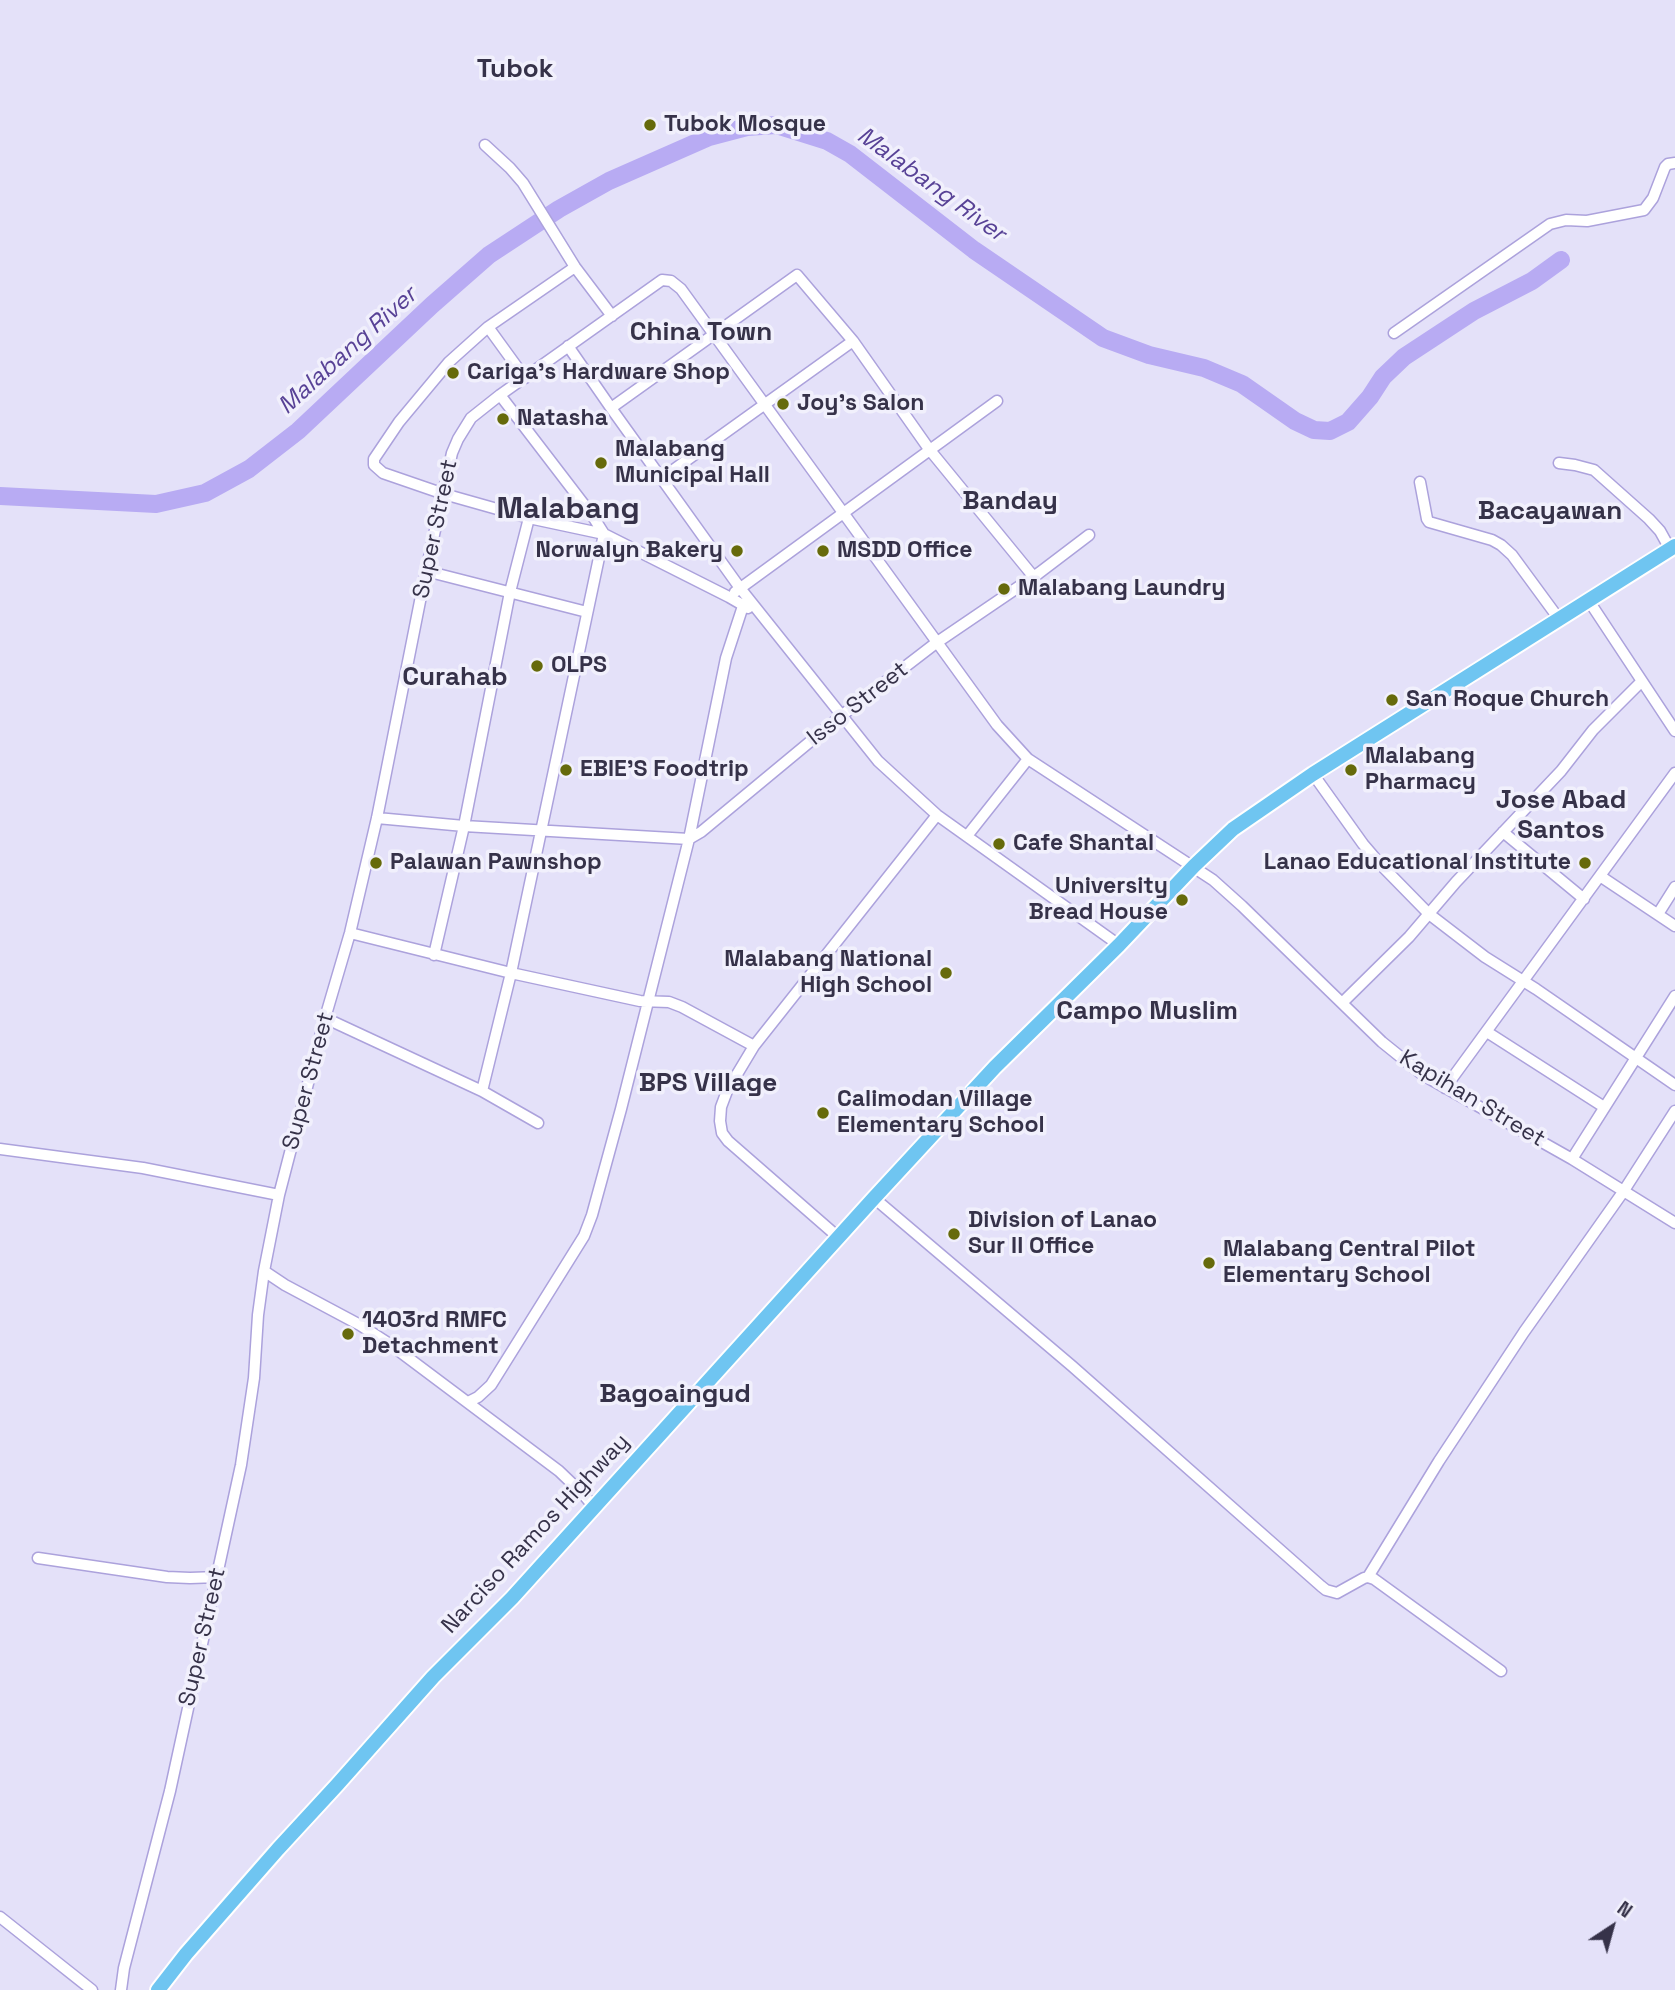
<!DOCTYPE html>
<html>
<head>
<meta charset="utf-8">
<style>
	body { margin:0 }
	#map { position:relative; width:1675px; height:1990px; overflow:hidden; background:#e4e1f9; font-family:"Space Grotesk",sans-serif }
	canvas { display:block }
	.north { position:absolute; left:1577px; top:1892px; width:70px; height:70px; -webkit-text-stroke:5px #f1f0fc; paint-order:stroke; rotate:36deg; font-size:19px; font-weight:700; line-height:28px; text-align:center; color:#363249 }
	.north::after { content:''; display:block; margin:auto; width:24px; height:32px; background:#363249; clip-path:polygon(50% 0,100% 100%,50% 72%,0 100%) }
</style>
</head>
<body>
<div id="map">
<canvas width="1675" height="1990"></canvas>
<div class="north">N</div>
</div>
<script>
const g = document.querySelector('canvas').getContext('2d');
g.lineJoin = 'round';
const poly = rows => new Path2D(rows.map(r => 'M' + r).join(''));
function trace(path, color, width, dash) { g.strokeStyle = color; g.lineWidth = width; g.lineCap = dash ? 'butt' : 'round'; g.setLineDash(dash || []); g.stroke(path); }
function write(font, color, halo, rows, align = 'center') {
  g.font = font + ' "Space Grotesk",sans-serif'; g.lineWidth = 7; g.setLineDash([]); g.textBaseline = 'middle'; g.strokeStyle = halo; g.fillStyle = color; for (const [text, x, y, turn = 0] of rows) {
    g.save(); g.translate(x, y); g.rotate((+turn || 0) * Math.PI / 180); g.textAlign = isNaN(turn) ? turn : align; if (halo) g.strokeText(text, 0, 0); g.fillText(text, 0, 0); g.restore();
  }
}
trace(poly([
	[0,496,156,504,205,493,249,469,298,431,432,305,489,255,559,209,609,181,709,137,747,127,776,125,827,141,850,154,974,250,1103,338,1149,355,1204,368,1242,384,1295,421,1314,430,1330,431,1348,422,1370,397,1383,377,1404,357,1474,311,1532,281,1561,260]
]), '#b8abf3', 18);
const minor = poly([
	[485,145,510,168,523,183,575,267,612,316],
	[575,267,488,327,449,362,399,422,374,459,374,465,383,473,444,494,529,518,604,534,729,597,748,608],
	[488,327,525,378],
	[1394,333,1550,224,1566,220,1587,221,1644,210,1653,198,1665,167,1668,164,1675,163],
	[568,346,611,408,740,588,878,761,937,815,1119,945],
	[611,408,797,275,853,341,929,449,1033,576],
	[1559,463,1575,465,1594,470,1649,519,1660,531,1670,549],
	[662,478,853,341],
	[1420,482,1427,519,1429,522,1492,540,1501,545,1512,555,1559,619],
	[426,571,587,612],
	[735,592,997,401],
	[1589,601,1675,731],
	[1313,774,1363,844,1381,865,1429,914,1485,957,1536,989,1675,1085],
	[377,818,464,826,689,839,701,832,841,716,936,643,1039,573,1089,535],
	[1503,832,1584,899],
	[967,836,1028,759],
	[1600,876,1675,926],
	[1658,914,1675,887],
	[350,933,511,973,640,1001,669,1002,682,1007,754,1046],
	[434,955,464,826,510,592,529,518],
	[1342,1003,1409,937,1456,882,1561,771,1593,730,1641,682],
	[325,1018,482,1091,538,1123],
	[1487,1032,1604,1107],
	[1445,1088,1675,773],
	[482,1091,511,973,604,534,592,515,500,395],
	[0,1149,143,1168,279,1195],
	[1572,1159,1675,996],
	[874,1198,1072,1366,1321,1586,1326,1590,1337,1593,1364,1578,1368,1577,1374,1579,1501,1671],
	[838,1237,728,1141,722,1133,720,1121,721,1107,727,1091,754,1046,937,815],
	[264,1271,285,1285,360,1325,391,1345,559,1471,583,1494,594,1507],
	[468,1402,478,1397,491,1385,584,1236,592,1215,621,1109,689,839,726,658,743,606],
	[38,1558,167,1577,190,1578,218,1577],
	[1368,1577,1439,1461,1524,1332,1623,1192,1675,1111],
	[0,1917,92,1990],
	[121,1990,124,1968,170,1791,241,1465,254,1378,258,1315,264,1271,279,1195,325,1018,350,933,377,818,426,571,452,453,458,439,471,418,500,395,662,280,671,281,681,289,997,725,1028,759,1213,880,1242,906,1382,1042,1423,1075,1572,1159,1675,1223]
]);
const highway = poly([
	[158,1990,186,1954,278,1849,337,1785,433,1677,512,1598,874,1198,995,1067,1119,945,1194,866,1233,829,1313,774,1675,546]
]);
trace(minor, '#aca2dc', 13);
trace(highway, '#fff', 18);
trace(minor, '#fff', 10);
trace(highway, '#6fc5f1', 14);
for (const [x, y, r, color] of [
	[650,125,7,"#666a0b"],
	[453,373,7,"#666a0b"],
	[783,404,7,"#666a0b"],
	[503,419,7,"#666a0b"],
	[601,463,7,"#666a0b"],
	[737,551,7,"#666a0b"],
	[823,551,7,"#666a0b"],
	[1004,589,7,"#666a0b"],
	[537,666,7,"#666a0b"],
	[1392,700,7,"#666a0b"],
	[566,770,7,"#666a0b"],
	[1351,770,7,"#666a0b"],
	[999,844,7,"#666a0b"],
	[376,863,7,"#666a0b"],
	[1585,863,7,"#666a0b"],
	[1182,900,7,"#666a0b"],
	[946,973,7,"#666a0b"],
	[823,1113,7,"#666a0b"],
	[954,1234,7,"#666a0b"],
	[1209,1263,7,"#666a0b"],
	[348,1334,7,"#666a0b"]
]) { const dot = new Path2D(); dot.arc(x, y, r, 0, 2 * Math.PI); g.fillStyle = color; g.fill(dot); trace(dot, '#f1f0fc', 2.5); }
write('bold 23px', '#363249', '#f1f0fc', [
	["Tubok Mosque",664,125],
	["Cariga's Hardware Shop",467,373],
	["Joy's Salon",797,404],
	["Natasha",517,419],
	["Malabang",615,450],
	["Municipal Hall",615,476],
	["Norwalyn Bakery",723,551,"right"],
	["MSDD Office",837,551],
	["Malabang Laundry",1018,589],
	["OLPS",551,666],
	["San Roque Church",1406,700],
	["Malabang",1365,757],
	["Pharmacy",1365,783],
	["EBIE'S Foodtrip",580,770],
	["Cafe Shantal",1013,844],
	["Palawan Pawnshop",390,863],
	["Lanao Educational Institute",1571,863,"right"],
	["University",1168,887,"right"],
	["Bread House",1168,913,"right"],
	["Malabang National",932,960,"right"],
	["High School",932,986,"right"],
	["Calimodan Village",837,1100],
	["Elementary School",837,1126],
	["Division of Lanao",968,1221],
	["Sur II Office",968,1247],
	["Malabang Central Pilot",1223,1250],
	["Elementary School",1223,1276],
	["1403rd RMFC",362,1321],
	["Detachment",362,1347]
], 'left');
write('23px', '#363249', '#f1f0fc', [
	["Super Street",436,529,-78],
	["Isso Street",858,704,-38],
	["Super Street",309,1081,-75],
	["Kapihan Street",1472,1099,31],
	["Narciso Ramos Highway",536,1534,-47],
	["Super Street",203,1637,-77]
]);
write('italic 24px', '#584296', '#f1f0fc', [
	["Malabang River",931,185,36],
	["Malabang River",348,351,-42]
]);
write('bold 26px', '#363249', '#f1f0fc', [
	["Tubok",515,70],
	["China Town",701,333],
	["Banday",1010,502],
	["Bacayawan",1550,512],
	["Curahab",455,678],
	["Jose Abad",1561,801],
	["Santos",1561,831],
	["Campo Muslim",1147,1012],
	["BPS Village",708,1084],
	["Bagoaingud",675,1395]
]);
write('bold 30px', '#363249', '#f1f0fc', [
	["Malabang",568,510]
]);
</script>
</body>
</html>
